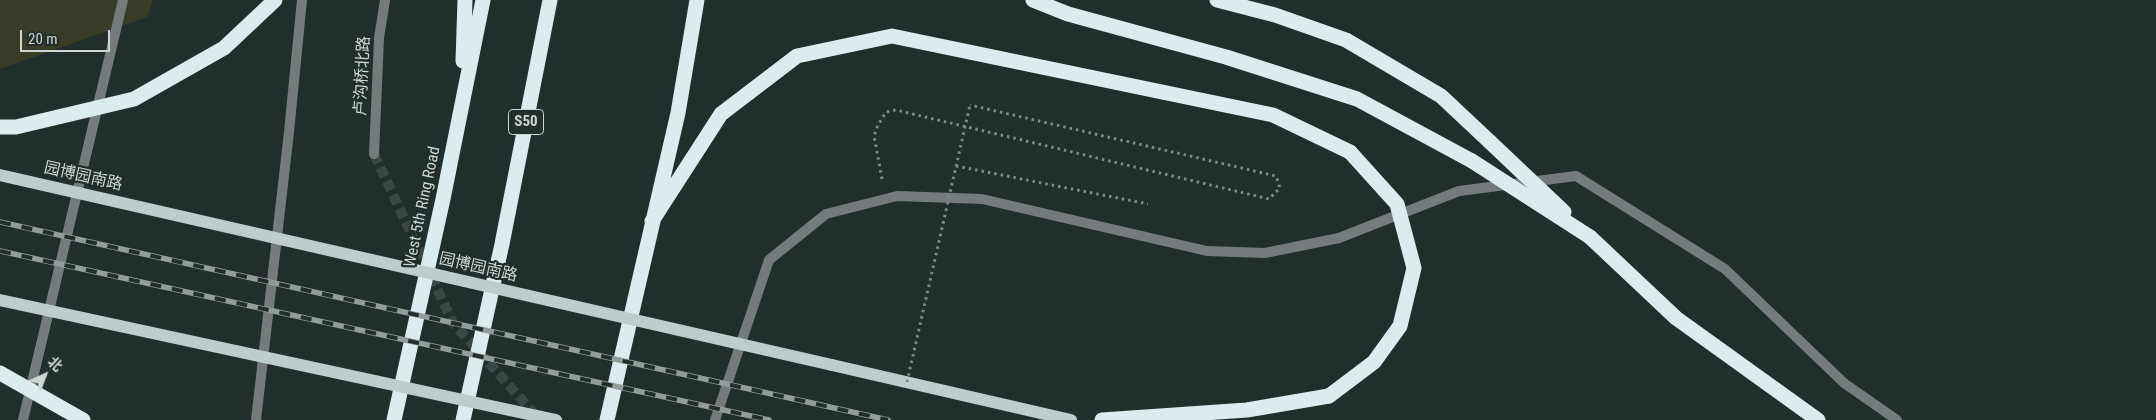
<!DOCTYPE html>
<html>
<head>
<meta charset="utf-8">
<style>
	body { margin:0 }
	#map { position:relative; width:2156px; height:420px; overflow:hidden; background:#222e2b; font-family:"Roboto Condensed","Noto Sans SC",sans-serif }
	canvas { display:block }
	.north { position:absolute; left:20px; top:350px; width:50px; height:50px; -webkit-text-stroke:4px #222e2b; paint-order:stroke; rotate:43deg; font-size:14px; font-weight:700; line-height:20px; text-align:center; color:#ced5d3 }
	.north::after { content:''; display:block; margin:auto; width:18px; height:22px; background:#ced5d3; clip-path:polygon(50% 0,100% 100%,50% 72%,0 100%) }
	.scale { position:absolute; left:20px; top:30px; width:90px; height:22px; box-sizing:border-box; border:2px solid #ced5d3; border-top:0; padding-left:6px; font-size:15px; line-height:18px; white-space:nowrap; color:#ced5d3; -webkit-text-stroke:4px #222e2b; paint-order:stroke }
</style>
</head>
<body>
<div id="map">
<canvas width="2156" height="420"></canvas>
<div class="north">北</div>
<div class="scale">20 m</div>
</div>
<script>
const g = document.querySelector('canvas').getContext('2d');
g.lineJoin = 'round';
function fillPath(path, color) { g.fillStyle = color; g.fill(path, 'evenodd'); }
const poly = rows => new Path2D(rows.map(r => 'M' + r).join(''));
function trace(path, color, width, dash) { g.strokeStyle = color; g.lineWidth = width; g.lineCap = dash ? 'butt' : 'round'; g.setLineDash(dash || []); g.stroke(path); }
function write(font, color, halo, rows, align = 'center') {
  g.font = font + ' "Roboto Condensed","Noto Sans SC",sans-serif'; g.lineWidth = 4.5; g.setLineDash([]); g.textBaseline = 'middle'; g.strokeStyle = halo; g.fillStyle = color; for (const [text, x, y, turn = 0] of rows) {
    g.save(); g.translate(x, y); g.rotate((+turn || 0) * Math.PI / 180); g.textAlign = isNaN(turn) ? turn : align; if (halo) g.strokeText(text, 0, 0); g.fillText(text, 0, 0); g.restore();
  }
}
fillPath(poly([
	[0,0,153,0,147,17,0,69]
]), '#383c27');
trace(poly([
	[374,154,453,323,538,418]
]), '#3c4744', 10, [10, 5]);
trace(poly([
	[956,166,1148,204],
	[882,179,874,136,878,125,886,112,896,110,1269,199,1280,188,1276,176,970,105]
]), '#7f8986', 3, [2.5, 4]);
trace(poly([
	[23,420,123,0]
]), '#757b7c', 10);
trace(poly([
	[374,154,379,38,385,0],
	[256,420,289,132,302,0],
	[715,420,769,260,826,214,897,196,982,199,1207,251,1265,253,1339,238,1459,191,1576,176,1725,269,1844,383,1897,420]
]), '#757b7c', 10);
trace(poly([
	[832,365,1071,420]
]), '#bfccce', 12);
trace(poly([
	[1033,0,1068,14,1226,57,1357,99,1472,161],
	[1217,0,1275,15,1346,40,1441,96,1490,142],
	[463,61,465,0],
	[652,221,721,114,797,56,892,36,1273,115,1350,152],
	[1590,237,1676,318,1818,420],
	[394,420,443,199,483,0],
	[463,420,502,244,550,0],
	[607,420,678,113,697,0],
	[1102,420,1247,410,1329,396]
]), '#dcecee', 15);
const rail = poly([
	[0,222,888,420],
	[0,251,769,420]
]);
trace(rail, '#939c99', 5.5);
trace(rail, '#222e2b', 4, [11]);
trace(poly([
	[907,382,970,105]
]), '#7f8986', 3, [2.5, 4]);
trace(poly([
	[0,175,832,365],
	[0,300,556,420]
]), '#bfccce', 12);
trace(poly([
	[0,127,16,127,134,99,224,48,275,0],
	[1490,142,1564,212],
	[1472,161,1590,237],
	[0,373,83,420],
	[1329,396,1374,362,1400,326,1414,268,1397,204,1350,152]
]), '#dcecee', 15);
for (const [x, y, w] of [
	[526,122,35]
]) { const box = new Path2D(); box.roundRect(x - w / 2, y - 12.5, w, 25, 4); g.fillStyle = '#222e2b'; g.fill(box); trace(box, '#ced5d3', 1); }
write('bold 15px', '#ced5d3', null, [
	["S50",526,122]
]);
write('16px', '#ced5d3', '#222e2b', [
	["卢沟桥北路",363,76,-87],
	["园博园南路",83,177,13],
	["West 5th Ring Road",423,207,-78],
	["园博园南路",478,268,13]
]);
</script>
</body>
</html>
